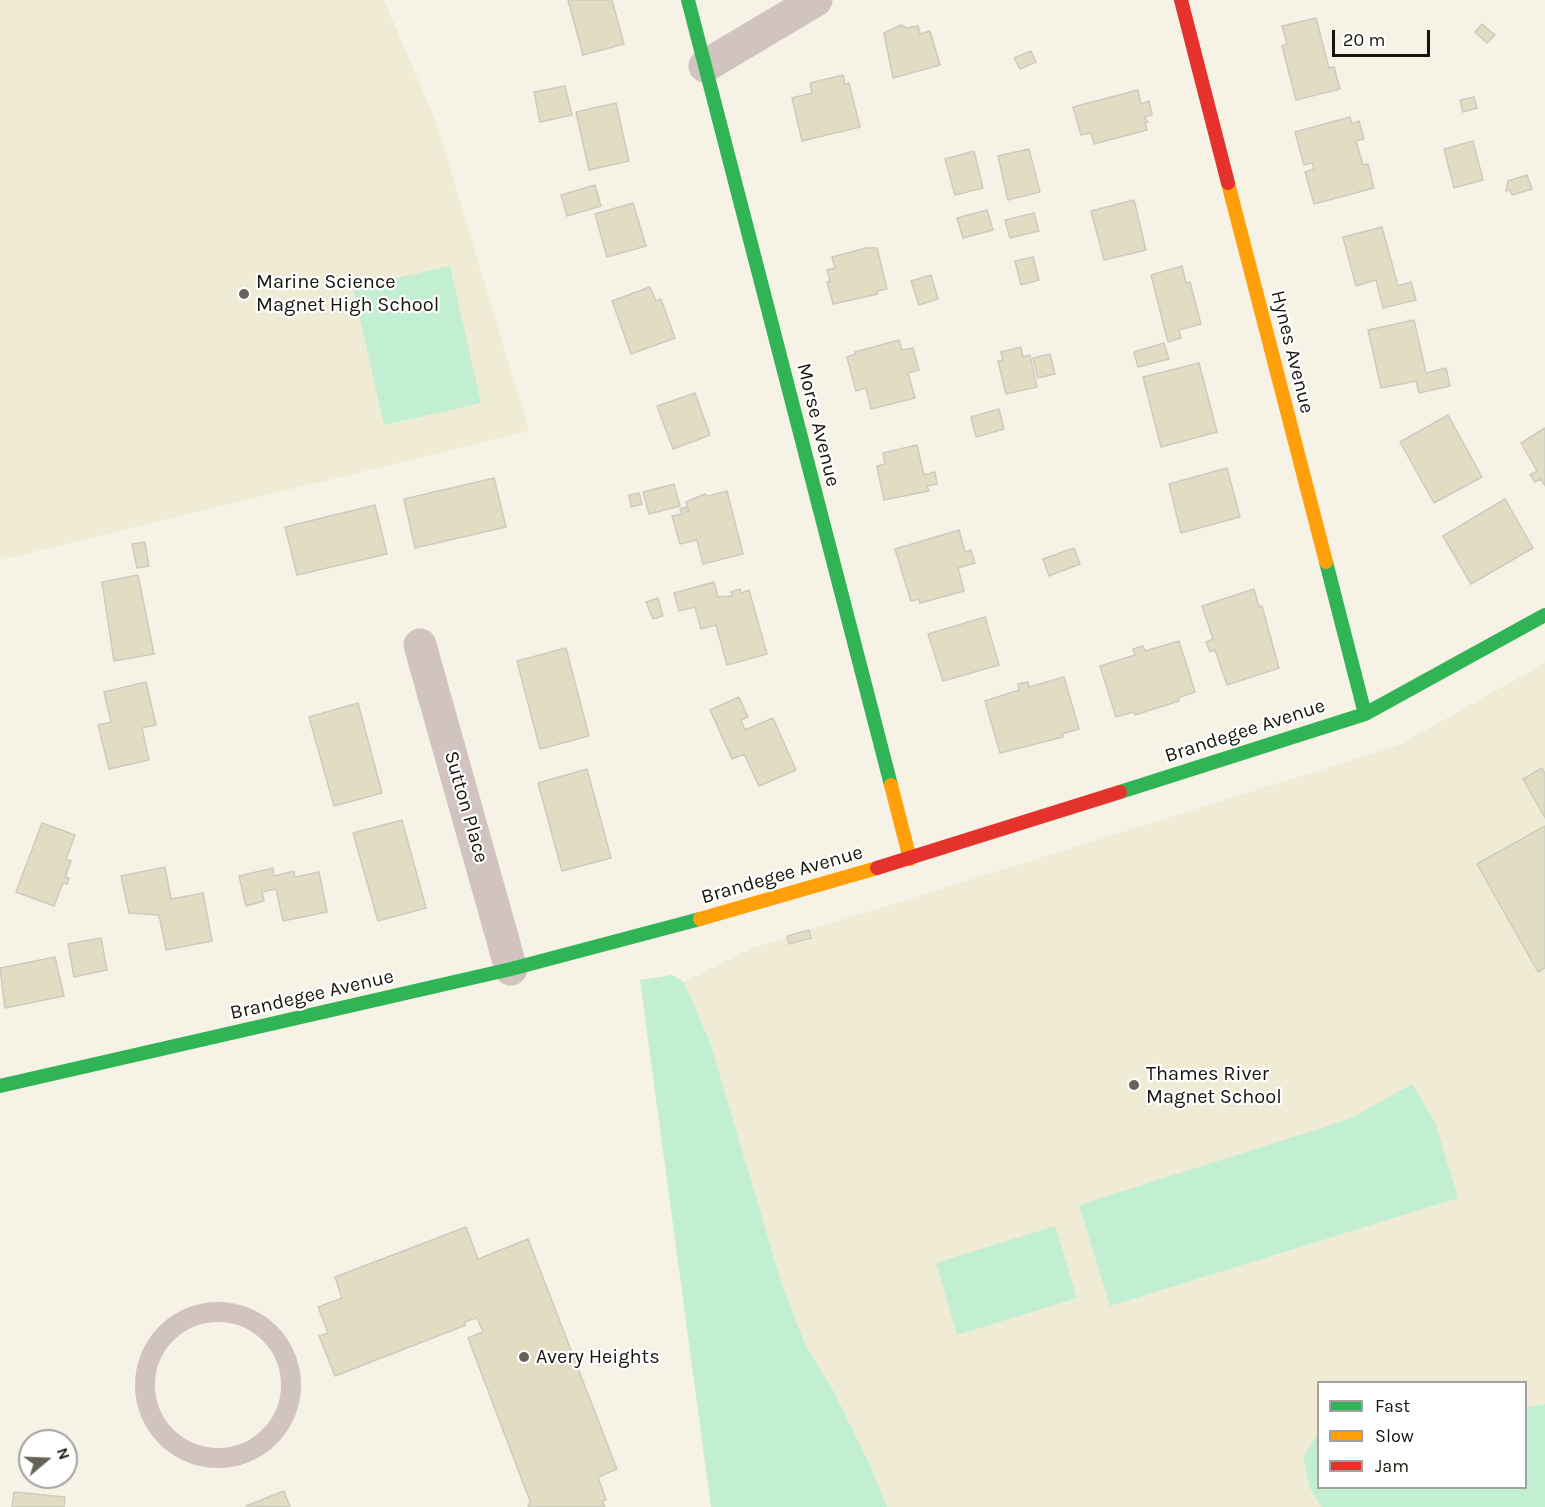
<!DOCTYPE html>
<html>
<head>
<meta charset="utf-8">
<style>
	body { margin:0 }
	#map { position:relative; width:1545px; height:1507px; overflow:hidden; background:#f6f3e6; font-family:Karla,sans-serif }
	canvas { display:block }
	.legend { position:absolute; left:1317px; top:1381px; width:210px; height:108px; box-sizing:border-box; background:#fff; border:2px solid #a2a19f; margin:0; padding:8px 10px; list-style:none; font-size:18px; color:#17150e }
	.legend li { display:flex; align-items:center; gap:12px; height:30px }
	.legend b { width:30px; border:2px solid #a2a19f }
	.north { position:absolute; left:18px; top:1429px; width:60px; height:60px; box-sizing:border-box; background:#fff; border:2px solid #a2a19f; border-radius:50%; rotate:71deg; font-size:16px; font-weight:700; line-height:24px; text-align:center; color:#17150e }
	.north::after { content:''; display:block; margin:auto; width:21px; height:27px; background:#65635a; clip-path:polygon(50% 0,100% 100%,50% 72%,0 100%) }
	.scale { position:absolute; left:1332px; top:30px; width:98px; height:27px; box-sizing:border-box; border:3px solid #17150e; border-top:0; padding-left:8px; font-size:18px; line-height:21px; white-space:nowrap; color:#17150e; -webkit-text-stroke:4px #fff; paint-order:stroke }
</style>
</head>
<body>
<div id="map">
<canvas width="1545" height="1507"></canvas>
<ul class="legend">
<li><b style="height:8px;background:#30b455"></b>Fast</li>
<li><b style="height:8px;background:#ff9f0a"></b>Slow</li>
<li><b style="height:8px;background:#e5322d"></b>Jam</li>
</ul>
<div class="north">N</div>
<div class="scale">20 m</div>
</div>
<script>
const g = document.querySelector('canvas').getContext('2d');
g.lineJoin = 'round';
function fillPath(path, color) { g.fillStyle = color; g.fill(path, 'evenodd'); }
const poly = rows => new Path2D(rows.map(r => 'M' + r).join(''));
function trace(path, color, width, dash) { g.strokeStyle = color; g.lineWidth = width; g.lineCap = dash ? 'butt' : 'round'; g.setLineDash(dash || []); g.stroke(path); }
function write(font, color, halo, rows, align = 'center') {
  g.font = font + ' Karla,sans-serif'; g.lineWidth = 4.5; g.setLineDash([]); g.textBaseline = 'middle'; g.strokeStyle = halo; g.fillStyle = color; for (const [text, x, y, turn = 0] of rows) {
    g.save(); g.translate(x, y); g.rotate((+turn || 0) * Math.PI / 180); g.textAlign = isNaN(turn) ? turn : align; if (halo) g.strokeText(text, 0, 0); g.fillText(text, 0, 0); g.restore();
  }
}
fillPath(poly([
	[0,0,384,0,434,117,447,158,529,431,0,560],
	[1545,663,1545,1404,1526,1407,1526,1382,1318,1382,1318,1434,1303,1457,1310,1488,1321,1507,887,1507,868,1461,833,1390,805,1344,783,1288,710,1042,684,982,752,948,1397,746]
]), '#f0ebd5');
fillPath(poly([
	[450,266,481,403,384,425,353,288],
	[672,975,684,982,710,1042,783,1288,805,1344,833,1390,868,1461,887,1507,711,1507,640,980],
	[1412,1084,1435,1122,1458,1198,1110,1306,1079,1205,1328,1126,1355,1116],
	[1055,1226,1077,1298,957,1335,936,1263],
	[1545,1404,1545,1507,1321,1507,1310,1488,1303,1457,1318,1434,1318,1488,1526,1488,1526,1407]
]), '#c2eed2');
const building = poly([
	[568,0,612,0,624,44,583,55,568,0],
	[1316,18,1329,68,1334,67,1340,89,1296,100,1282,46,1287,44,1282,26,1316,18],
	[1482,24,1495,35,1487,43,1475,32,1482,24],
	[901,25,907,28,918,26,920,34,930,31,940,65,893,78,884,33,901,25],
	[1031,51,1036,62,1020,69,1014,58,1031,51],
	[843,75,845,85,849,83,860,127,802,141,792,98,812,93,810,83,843,75],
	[565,86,572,115,540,122,534,92,565,86],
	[1138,90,1141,104,1149,101,1152,115,1144,117,1148,122,1145,123,1147,130,1094,144,1091,133,1081,135,1073,107,1138,90],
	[1474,97,1477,108,1463,112,1460,100,1474,97],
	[616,103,629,161,589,170,576,112,616,103],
	[1350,117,1352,124,1359,121,1364,139,1356,141,1363,165,1368,164,1374,188,1314,204,1305,172,1314,169,1312,163,1304,165,1295,132,1350,117],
	[1473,141,1483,180,1454,188,1444,149,1473,141],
	[1029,149,1040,192,1008,200,998,156,1029,149],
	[974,151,983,188,955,195,945,159,974,151],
	[1527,175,1532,189,1512,195,1510,190,1506,191,1508,181,1527,175],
	[595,185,601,206,567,216,561,195,595,185],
	[1134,200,1146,250,1104,260,1091,211,1134,200],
	[633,203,646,246,607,257,595,214,633,203],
	[987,210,993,230,963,238,957,218,987,210],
	[1034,213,1039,231,1010,238,1005,220,1034,213],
	[1382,227,1398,286,1411,282,1416,300,1383,308,1376,280,1356,286,1343,237,1382,227],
	[866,248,877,248,887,289,877,291,878,294,833,304,827,282,830,281,827,270,835,268,832,257,866,248],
	[1033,257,1039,280,1021,285,1015,261,1033,257],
	[1182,266,1186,283,1190,282,1201,324,1179,330,1181,338,1168,342,1151,275,1182,266],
	[931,275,938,299,919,305,911,281,931,275],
	[650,287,656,301,661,299,675,338,631,354,612,301,650,287],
	[1414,320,1426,373,1446,368,1450,386,1419,393,1416,381,1381,388,1368,330,1414,320],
	[899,340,902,350,913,348,919,370,908,373,915,398,871,409,866,388,856,391,847,357,856,354,855,352,899,340],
	[1164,343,1169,359,1138,367,1134,352,1164,343],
	[1021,347,1023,357,1030,355,1037,387,1006,394,998,361,1003,360,1001,352,1021,347],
	[1050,354,1055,374,1038,378,1033,358,1050,354],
	[1199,363,1217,432,1161,447,1143,377,1199,363],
	[695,393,710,435,673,449,657,406,695,393],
	[999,409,1004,429,976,437,971,417,999,409],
	[1448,415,1482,477,1434,503,1400,442,1448,415],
	[1545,428,1545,486,1541,479,1535,482,1530,475,1537,471,1521,443,1545,428],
	[917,445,924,475,935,472,937,484,927,486,929,491,884,500,877,466,885,464,883,453,917,445],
	[1227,468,1240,517,1181,533,1169,484,1227,468],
	[494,478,506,527,415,548,404,499,494,478],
	[674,484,680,506,649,514,643,492,674,484],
	[727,491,743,554,703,564,697,540,680,544,672,516,682,514,680,509,686,507,687,512,689,511,686,502,705,494,708,496,727,491],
	[639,493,642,504,631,507,629,495,639,493],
	[1505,499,1533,548,1471,584,1443,536,1505,499],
	[375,505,387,554,297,575,285,527,375,505],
	[959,530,965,552,971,550,975,563,958,568,964,591,920,603,919,599,911,601,895,549,959,530],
	[145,542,149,566,137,568,132,544,145,542],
	[1074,548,1080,564,1049,576,1043,559,1074,548],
	[138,575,154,654,114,661,102,582,138,575],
	[714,582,718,597,732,596,731,592,740,589,741,593,749,590,767,654,727,665,716,625,701,629,695,607,679,611,674,593,714,582],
	[1254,589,1259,607,1262,606,1279,668,1227,685,1215,650,1210,652,1206,642,1213,639,1202,606,1254,589],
	[658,598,663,616,653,619,646,602,658,598],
	[985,617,999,665,943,681,928,634,985,617],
	[1179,641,1195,692,1178,698,1179,701,1135,715,1134,712,1116,717,1100,666,1135,655,1133,649,1143,646,1145,651,1179,641],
	[566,648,589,736,540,749,517,661,566,648],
	[1064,677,1079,729,1062,734,1063,737,1000,753,985,701,1019,690,1018,684,1028,682,1029,687,1064,677],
	[146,682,156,725,142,728,149,760,109,769,98,725,111,722,104,692,146,682],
	[739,697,748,717,741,720,745,730,773,718,796,770,759,786,744,754,732,759,710,710,739,697],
	[358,703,382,793,334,806,309,717,358,703],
	[1542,768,1545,774,1545,818,1523,779,1542,768],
	[587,769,611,858,562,871,538,783,587,769],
	[402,820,426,908,378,921,353,833,402,820],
	[42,823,75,835,66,859,71,861,65,877,69,878,67,884,63,883,54,906,16,892,42,823],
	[1545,826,1545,968,1538,972,1477,864,1545,826],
	[165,867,171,899,203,893,212,941,166,950,159,915,129,913,121,876,165,867],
	[273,868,274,876,294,871,295,877,319,872,327,912,283,921,276,889,262,892,264,901,246,906,239,876,273,868],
	[809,930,811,938,789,944,787,936,809,930],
	[101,938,107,970,74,977,68,944,101,938],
	[55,957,64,996,5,1008,0,968,55,957],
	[466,1227,478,1259,528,1239,617,1469,598,1477,606,1500,602,1501,605,1507,528,1507,530,1501,468,1338,483,1332,477,1318,464,1322,466,1325,335,1376,319,1336,328,1333,318,1307,342,1298,335,1277,466,1227],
	[284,1491,290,1507,246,1506,284,1491],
	[14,1492,65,1497,64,1507,12,1507,14,1492]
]);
fillPath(building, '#e2dcc3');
trace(building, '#cdcbc1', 1.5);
trace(poly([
	'145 1385a73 73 0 1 1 146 0a73 73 0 1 1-146 0Z'
]), '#d1c3c0', 20);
trace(poly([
	[705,66,816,0],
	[420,645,511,969]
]), '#d1c3c0', 33);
trace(poly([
	[688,0,891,785],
	[1326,562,1365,714],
	[1120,792,1365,714,1545,615],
	[0,1086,511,969,700,919]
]), '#30b455', 14);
trace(poly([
	[1228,183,1326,562],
	[891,785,910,859],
	[700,919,877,868]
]), '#ff9f0a', 14);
trace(poly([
	[1181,0,1228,183],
	[877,868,1120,792]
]), '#e5322d', 14);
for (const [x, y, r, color] of [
	[244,294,6,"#65635a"],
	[1134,1085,6,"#65635a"],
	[524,1357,6,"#65635a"]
]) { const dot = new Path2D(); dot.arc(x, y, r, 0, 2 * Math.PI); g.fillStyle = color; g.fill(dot); trace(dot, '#fff', 2); }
write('20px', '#17150e', '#fff', [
	["Marine Science",256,282],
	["Magnet High School",256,305],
	["Thames River",1146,1074],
	["Magnet School",1146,1097],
	["Avery Heights",536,1357]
], 'left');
write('20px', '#17150e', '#fff', [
	["Hynes Avenue",1292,352,76],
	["Morse Avenue",818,425,76],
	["Brandegee Avenue",1245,731,-18],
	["Sutton Place",466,807,74],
	["Brandegee Avenue",782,875,-16],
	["Brandegee Avenue",312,995,-13]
]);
</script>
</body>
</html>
